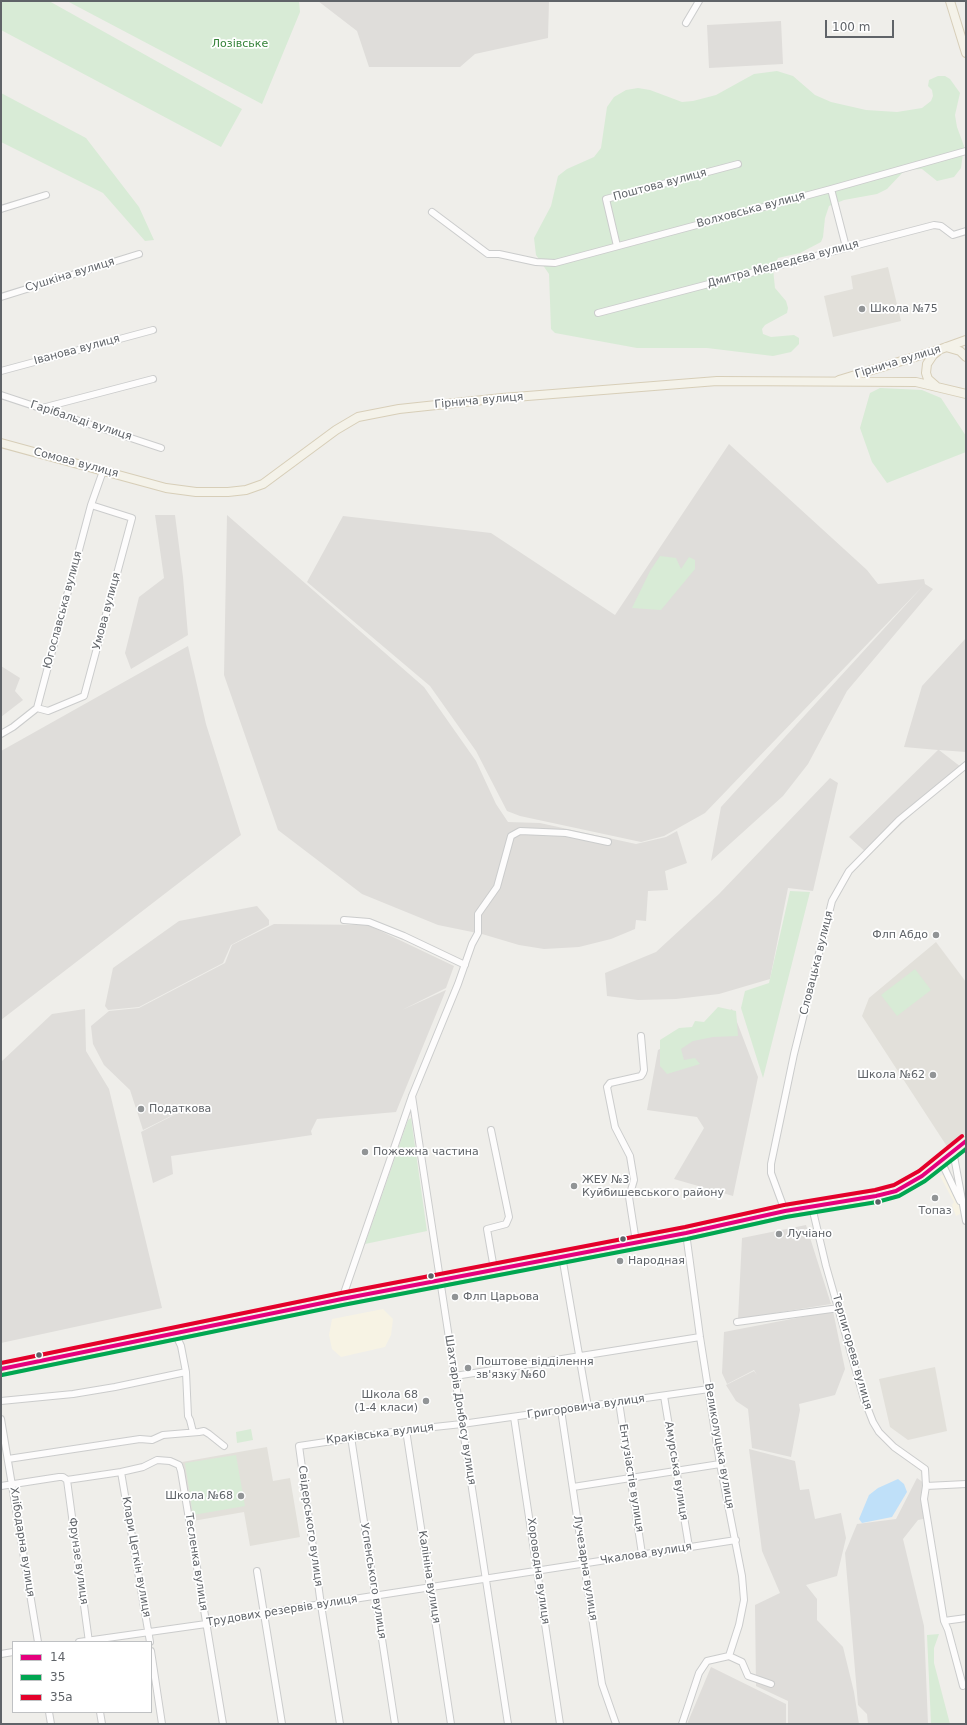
<!DOCTYPE html>
<html>
<head>
<meta charset="utf-8">
<style>
	body { margin:0 }
	#map { position:relative; width:967px; height:1725px; overflow:hidden; background:#efeeea; font-family:"DejaVu Sans",sans-serif }
	canvas { display:block }
	.frame { position:absolute; inset:0; border:2px solid #5f6368; pointer-events:none }
	.legend { position:absolute; left:12px; top:1641px; width:140px; height:72px; box-sizing:border-box; background:#fff; border:1px solid #bfc1c3; margin:0; padding:5px 7px; list-style:none; font-size:12px; color:#5f6368 }
	.legend li { display:flex; align-items:center; gap:8px; height:20px }
	.legend b { width:20px; border:1px solid #bfc1c3 }
	.scale { position:absolute; left:825px; top:20px; width:69px; height:18px; box-sizing:border-box; border:2px solid #5f6368; border-top:0; padding-left:5px; font-size:12px; line-height:14px; white-space:nowrap; color:#5f6368; -webkit-text-stroke:3px #fff; paint-order:stroke }
</style>
</head>
<body>
<div id="map">
<canvas width="967" height="1725"></canvas>
<div class="frame"></div>
<ul class="legend">
<li><b style="height:5px;background:#e5007d"></b>14</li>
<li><b style="height:5px;background:#00a651"></b>35</li>
<li><b style="height:5px;background:#e4002b"></b>35а</li>
</ul>
<div class="scale">100 m</div>
</div>
<script>
const g = document.querySelector('canvas').getContext('2d');
g.lineJoin = 'round';
function fillPath(path, color) { g.fillStyle = color; g.fill(path, 'evenodd'); }
const poly = rows => new Path2D(rows.map(r => 'M' + r).join(''));
function trace(path, color, width, dash) { g.strokeStyle = color; g.lineWidth = width; g.lineCap = dash ? 'butt' : 'round'; g.setLineDash(dash || []); g.stroke(path); }
function write(font, color, halo, rows, align = 'center') {
  g.font = font + ' "DejaVu Sans",sans-serif'; g.lineWidth = 3.5; g.setLineDash([]); g.textBaseline = 'middle'; g.strokeStyle = halo; g.fillStyle = color; for (const [text, x, y, turn = 0] of rows) {
    g.save(); g.translate(x, y); g.rotate((+turn || 0) * Math.PI / 180); g.textAlign = isNaN(turn) ? turn : align; if (halo) g.strokeText(text, 0, 0); g.fillText(text, 0, 0); g.restore();
  }
}
fillPath(poly([
	[944,1174,960,1205,960,1214,956,1216,952,1205,954,1202,940,1176],
	[383,1309,393,1319,391,1335,385,1347,341,1357,332,1349,329,1335,332,1319]
]), '#f7f3e4');
fillPath(poly([
	[318,1,549,1,548,38,475,54,460,67,369,67,357,31],
	[781,21,783,64,709,68,707,25],
	[729,444,867,570,878,584,924,579,925,584,933,589,847,691,808,764,783,796,711,861,721,807,923,586,705,813,664,836,641,842,520,816,507,811,476,751,430,686,307,582,343,516,491,533,615,615],
	[155,515,175,515,183,577,188,635,131,669,125,653,139,597,164,578],
	[227,515,424,687,476,761,496,804,508,822,540,823,636,844,666,837,677,831,687,863,665,871,668,890,648,891,646,921,636,920,635,929,611,939,579,947,544,949,519,945,482,934,438,925,362,894,278,830,224,675],
	[966,638,966,752,939,750,961,767,869,855,849,837,938,750,904,747,922,686],
	[188,646,206,724,241,835,1,1020,1,751],
	[1,666,20,678,15,691,23,700,1,717],
	[830,778,838,783,813,891,788,888,770,979,719,994,676,999,638,1000,607,996,605,973,656,952,719,894],
	[257,906,269,920,269,925,231,945,223,963,139,1007,108,1010,105,1006,113,968,179,921],
	[274,924,368,925,454,966,446,988,402,1010,446,990,396,1112,317,1119,311,1131,312,1135,171,1156,173,1174,153,1183,141,1132,201,1101,143,1130,130,1090,104,1065,93,1044,91,1026,109,1011,139,1008,225,963,232,945],
	[85,1009,86,1051,109,1089,162,1308,1,1343,1,1062,52,1014],
	[732,1009,758,1077,733,1196,674,1179,704,1128,697,1117,647,1110,658,1050],
	[806,1225,831,1304,738,1319,742,1238],
	[833,1311,845,1369,835,1395,799,1404,800,1410,791,1457,752,1448,748,1409,736,1401,726,1385,754,1371,757,1375,754,1370,727,1384,722,1373,724,1332],
	[749,1449,795,1461,800,1490,809,1489,815,1519,841,1513,846,1538,837,1576,806,1585,817,1599,817,1620,843,1647,854,1692,859,1724,788,1724,788,1701,756,1686,755,1605,780,1593,762,1551],
	[917,1478,924,1483,928,1518,918,1520,903,1539,924,1626,928,1724,868,1724,867,1714,858,1705,845,1553,857,1524,896,1519],
	[711,1667,786,1704,786,1724,687,1724]
]), '#dfddda');
fillPath(poly([
	[888,267,901,321,833,337,824,296,853,289,851,276],
	[936,942,966,982,966,1134,948,1148,862,1016,869,998],
	[935,1367,947,1431,908,1440,890,1427,879,1379],
	[267,1447,273,1481,290,1478,300,1537,250,1546,244,1512,193,1521,182,1462]
]), '#e2e0da');
fillPath(poly([
	[1,1,49,1,242,109,221,147,1,30],
	[67,1,299,1,300,12,262,104],
	[777,71,793,76,815,95,831,102,866,110,897,112,922,108,931,101,933,96,932,90,928,86,929,80,938,76,945,76,950,79,960,93,955,115,957,127,964,146,961,168,954,177,937,181,922,169,905,170,887,189,877,194,844,200,829,206,825,218,823,237,821,242,800,253,778,258,773,269,775,288,786,301,788,308,787,313,765,325,762,329,763,334,771,337,794,335,799,338,799,344,791,352,773,356,707,348,637,348,555,333,551,329,549,274,536,255,534,238,551,206,558,176,567,169,594,157,601,148,607,107,614,97,626,90,638,88,650,90,682,102,693,101,716,95,754,74],
	[1,93,86,138,139,207,154,240,145,241,103,193,1,142],
	[880,388,922,390,941,398,966,436,966,452,887,483,872,462,860,428,870,393],
	[660,556,676,558,681,569,689,557,695,560,695,569,661,610,632,608,650,571],
	[790,891,810,892,763,1078,741,1008,745,991,769,983],
	[915,969,931,990,897,1016,881,995],
	[718,1007,736,1011,738,1036,713,1037,693,1041,681,1049,684,1060,695,1058,700,1064,667,1074,660,1066,660,1040,679,1028,692,1027,695,1021,704,1022],
	[411,1118,427,1231,365,1244,408,1120],
	[251,1429,253,1440,237,1443,236,1432],
	[236,1455,245,1506,193,1515,185,1463],
	[939,1634,934,1648,934,1663,950,1724,931,1724,927,1635]
]), '#d8ebd6');
fillPath(poly([
	[898,1479,904,1484,907,1492,892,1517,862,1523,859,1519,869,1495,878,1488]
]), '#bfe0f9');
const minor = poly([
	[686,23,699,1],
	[831,189,846,247],
	[1,209,46,195],
	[432,212,488,254,499,254,536,262,555,263,831,189,966,151],
	[617,246,606,199,738,164],
	[1,297,139,254],
	[598,313,934,225,941,226,953,235,966,231],
	[1,371,153,330],
	[1,395,161,448],
	[42,408,153,379],
	[37,708,48,711,84,696,132,518,91,505],
	[1,734,13,727,37,708,91,505,103,471],
	[344,920,369,922,404,936,465,965],
	[412,1096,508,1724],
	[491,1130,509,1217,506,1224,487,1229,494,1269],
	[953,1151,966,1221],
	[941,1161,960,1201],
	[812,1207,826,1266,864,1399,873,1422,879,1432,894,1447,925,1469,926,1486,924,1499,944,1621,948,1630,963,1686],
	[785,1211,771,1173,771,1164,794,1054,832,901,849,871,899,820,966,765],
	[686,1233,700,1337,720,1464,742,1576,744,1600,739,1625,729,1656],
	[636,1242,629,1197,634,1180,630,1156,615,1127,607,1087,610,1083,641,1076,643,1073,644,1070,641,1036],
	[562,1256,588,1407],
	[342,1299,412,1096,458,984,472,944,478,933,478,914,497,887,511,836,520,831,566,833,608,842],
	[737,1322,839,1308],
	[175,1333,181,1346,186,1372,188,1416,190,1420,193,1432],
	[455,1376,700,1337],
	[664,1396,689,1547],
	[1,1401,73,1394,115,1387,186,1372],
	[619,1402,642,1554],
	[561,1410,602,1684,616,1724],
	[514,1417,560,1724],
	[1,1419,38,1642],
	[406,1430,451,1724],
	[351,1437,395,1724],
	[8,1459,140,1439,152,1440,163,1435,199,1432,204,1431,209,1434,224,1446],
	[121,1472,150,1642],
	[67,1480,89,1642],
	[1,1486,59,1477,63,1477,67,1480,121,1472,143,1467,157,1460,170,1461,179,1465,181,1471,223,1724],
	[926,1486,966,1484],
	[573,1487,720,1464],
	[257,1571,282,1724],
	[944,1621,966,1618],
	[79,1642,206,1624,289,1609,736,1540],
	[151,1651,162,1724],
	[1,1654,13,1652],
	[49,1712,51,1724],
	[100,1712,102,1724],
	[340,1724,321,1605,299,1446,406,1430,462,1424,709,1389],
	[682,1724,699,1673,707,1661,729,1656,742,1662,748,1676,771,1684]
]);
const major = poly([
	[950,1,966,53],
	[946,347,960,351,966,357],
	[839,380,941,349,966,340],
	[936,386,928,379,926,373,927,364,933,355,938,351],
	[1,443,166,488,196,492,228,492,246,490,263,484,336,430,358,417,399,409,502,398,717,381,916,382,966,394],
	[1,1369,342,1299,686,1233,785,1211,876,1196,896,1191,922,1176,966,1141]
]);
trace(minor, '#cbcccc', 8);
trace(major, '#d7ceb8', 10);
trace(minor, '#fdfcfc', 6);
trace(major, '#f4f2e9', 8);
trace(poly([
	[1,1369,342,1299,686,1233,785,1211,876,1196,896,1191,922,1176,966,1141]
]), '#e5007d', 4);
trace(poly([
	[2,1375,343,1305,687,1239,786,1217,877,1202,899,1196,925,1181,966,1149]
]), '#00a651', 4);
trace(poly([
	[1,1363,341,1293,685,1227,784,1205,875,1190,894,1185,919,1171,962,1136]
]), '#e4002b', 4);
for (const [x, y, r, color] of [
	[862,309,4,"#919496"],
	[936,935,4,"#919496"],
	[933,1075,4,"#919496"],
	[141,1109,4,"#919496"],
	[365,1152,4,"#919496"],
	[574,1186,4,"#919496"],
	[935,1198,4,"#919496"],
	[878,1202,3.5,"#5f6368"],
	[779,1234,4,"#919496"],
	[623,1239,3.5,"#5f6368"],
	[620,1261,4,"#919496"],
	[431,1276,3.5,"#5f6368"],
	[455,1297,4,"#919496"],
	[39,1355,3.5,"#5f6368"],
	[468,1368,4,"#919496"],
	[426,1401,4,"#919496"],
	[241,1496,4,"#919496"]
]) { const dot = new Path2D(); dot.arc(x, y, r, 0, 2 * Math.PI); g.fillStyle = color; g.fill(dot); trace(dot, '#fff', 1.5); }
write('11px', '#348238', '#fff', [
	["Лозівське",240,44]
]);
write('11px', '#5f6368', '#fff', [
	["Поштова вулиця",660,185,-15],
	["Волховська вулиця",751,210,-15],
	["Дмитра Медведєва вулиця",783,264,-15],
	["Сушкіна вулиця",70,275,-17],
	["Іванова вулиця",77,350,-15],
	["Гірнича вулиця",898,362,-17],
	["Гірнича вулиця",479,401,-5],
	["Гарібальді вулиця",81,421,18],
	["Сомова вулиця",76,463,15],
	["Югославська вулиця",63,610,-75],
	["Умова вулиця",107,611,-75],
	["Словацька вулиця",817,963,-76],
	["Терпигорева вулиця",852,1352,74],
	["Григоровича вулиця",586,1407,-8],
	["Шахтарів Донбасу вулиця",460,1410,81],
	["Краківська вулиця",380,1434,-7],
	["Великолуцька вулиця",719,1446,80],
	["Амурська вулиця",676,1471,81],
	["Ентузіастів вулиця",631,1478,81],
	["Свідерського вулиця",310,1526,82],
	["Хлібодарна вулиця",22,1542,81],
	["Чкалова вулиця",646,1554,-9],
	["Клари Цеткін вулиця",136,1557,80],
	["Фрунзе вулиця",78,1561,82],
	["Тесленка вулиця",196,1562,81],
	["Лучезарна вулиця",585,1568,81],
	["Хороводна вулиця",538,1571,82],
	["Калініна вулиця",429,1577,81],
	["Успенського вулиця",373,1581,81],
	["Трудових резервів вулиця",282,1611,-9]
]);
write('11px', '#5f6368', '#fff', [
	["Школа №75",870,309],
	["Флп Абдо",928,935,"right"],
	["Школа №62",925,1075,"right"],
	["Податкова",149,1109],
	["Пожежна частина",373,1152],
	["ЖЕУ №3",582,1180],
	["Куйбишевського району",582,1193],
	["Топаз",935,1211,"center"],
	["Лучіано",787,1234],
	["Народная",628,1261],
	["Флп Царьова",463,1297],
	["Поштове відділення",476,1362],
	["зв'язку №60",476,1375],
	["Школа 68",418,1395,"right"],
	["(1-4 класи)",418,1408,"right"],
	["Школа №68",233,1496,"right"]
], 'left');
</script>
</body>
</html>
